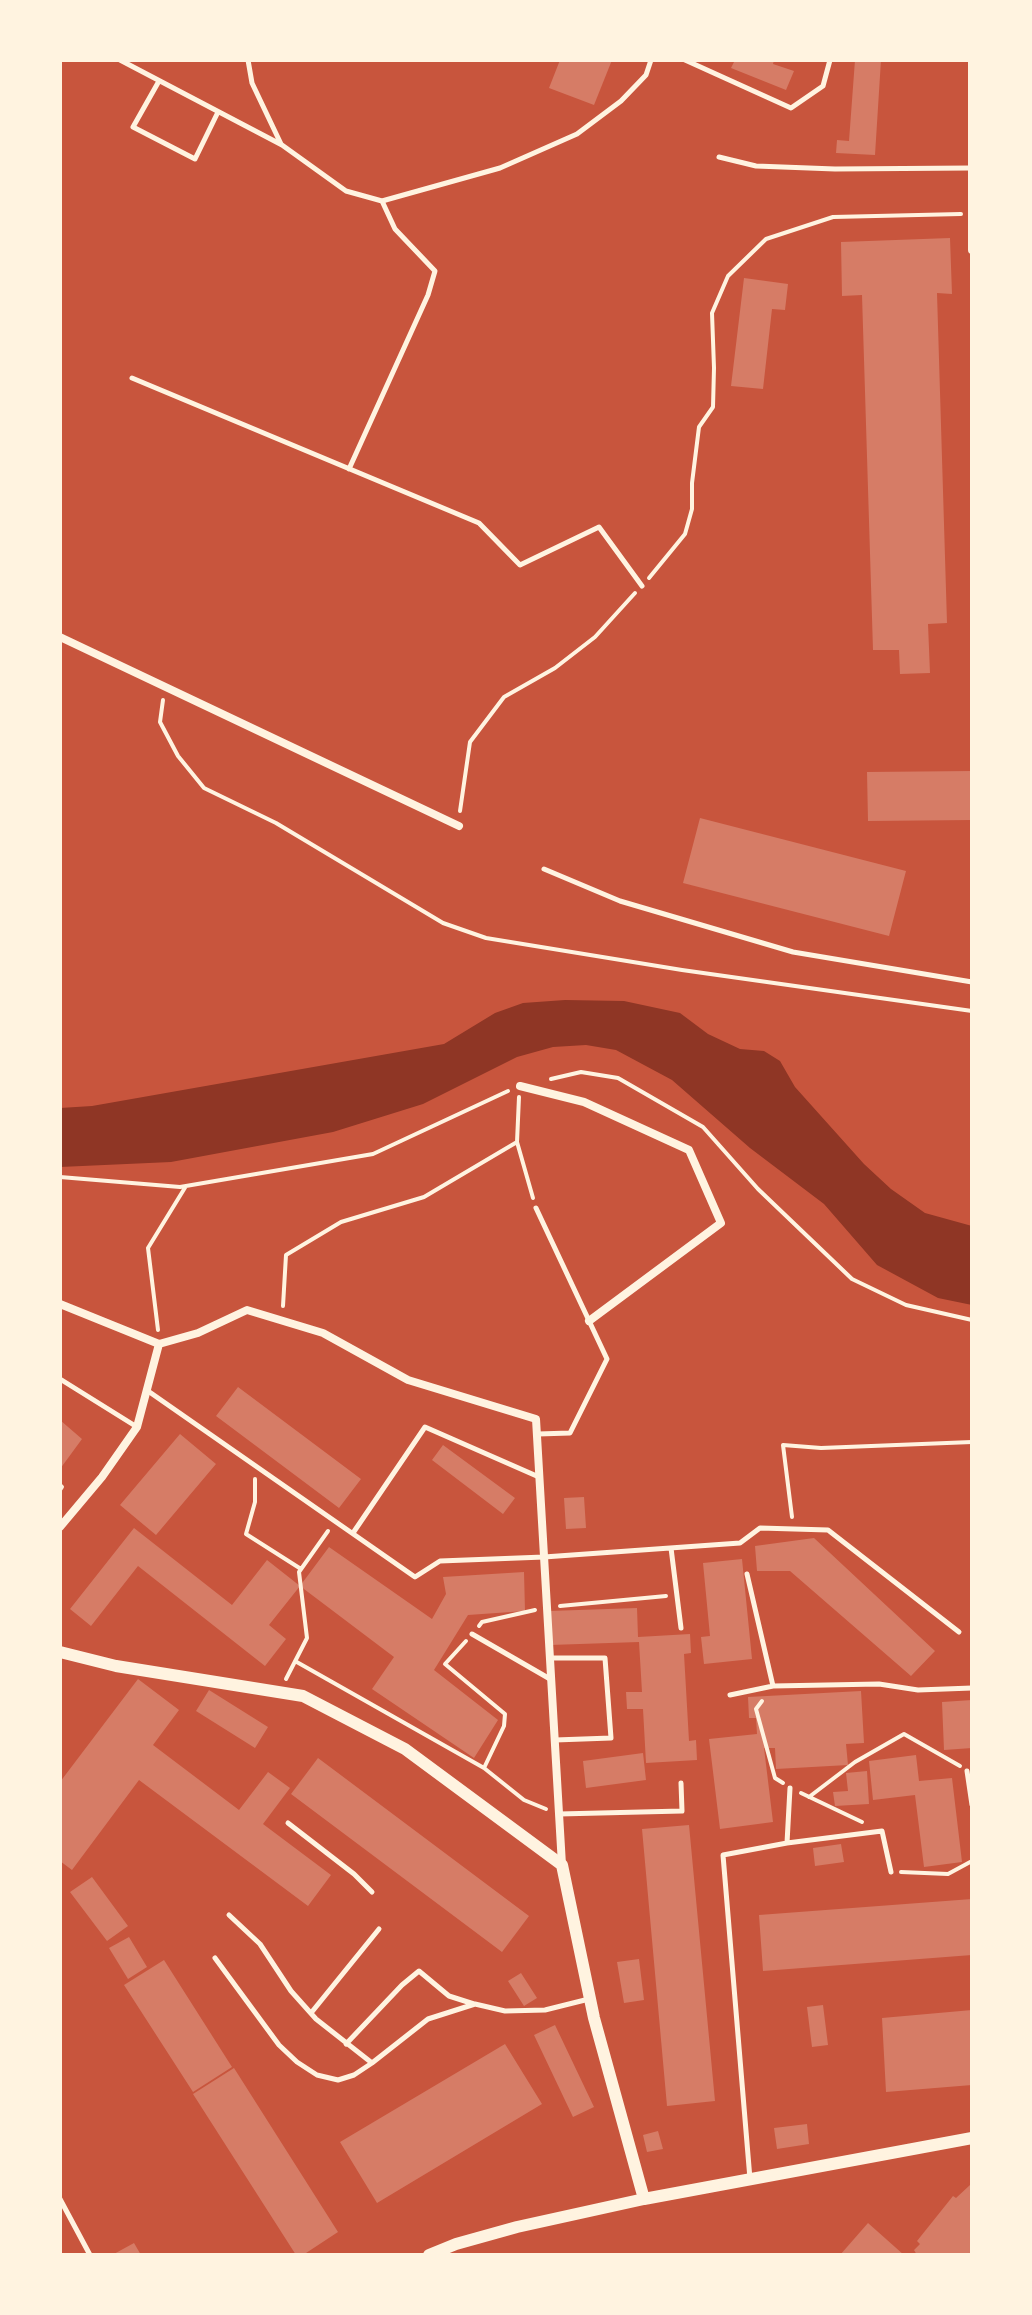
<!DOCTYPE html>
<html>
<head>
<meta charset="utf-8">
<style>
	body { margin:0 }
	#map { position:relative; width:1032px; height:2315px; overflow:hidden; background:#c8553d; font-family:"PT Sans",sans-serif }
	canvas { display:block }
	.frame { position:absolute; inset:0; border:62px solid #fff3e0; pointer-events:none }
</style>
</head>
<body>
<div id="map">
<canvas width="1032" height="2315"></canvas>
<div class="frame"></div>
</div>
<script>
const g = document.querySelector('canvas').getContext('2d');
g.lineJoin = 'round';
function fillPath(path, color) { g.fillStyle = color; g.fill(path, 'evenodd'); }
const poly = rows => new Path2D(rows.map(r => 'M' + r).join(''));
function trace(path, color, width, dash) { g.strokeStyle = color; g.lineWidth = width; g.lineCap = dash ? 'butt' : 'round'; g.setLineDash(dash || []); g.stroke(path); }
fillPath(poly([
	[565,1000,624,1001,680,1013,708,1034,740,1049,764,1051,780,1061,795,1087,864,1164,891,1189,925,1213,972,1226,972,1305,938,1298,877,1265,824,1204,750,1148,672,1080,616,1050,586,1045,553,1047,517,1057,423,1104,333,1132,171,1162,60,1167,60,1108,92,1106,444,1044,495,1013,523,1003]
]), '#8f3625');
fillPath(poly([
	[560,60,612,60,594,105,549,88],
	[735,60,774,60,773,64,794,71,786,90,731,68],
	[855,60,881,60,875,155,836,153,837,140,849,141],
	[950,238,952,294,937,293,947,623,928,624,930,673,900,674,899,650,873,650,862,295,842,296,841,242],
	[744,278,788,284,785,310,772,309,763,389,731,386],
	[972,771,972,820,868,821,867,772],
	[700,818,906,871,889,936,683,883],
	[238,1387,361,1479,339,1508,216,1416],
	[60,1420,82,1439,60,1469],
	[180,1434,216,1464,156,1535,120,1505],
	[443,1445,515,1498,503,1514,432,1460],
	[584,1497,586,1528,566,1529,564,1498],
	[134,1528,232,1605,267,1560,300,1586,269,1625,286,1639,265,1666,138,1566,91,1626,70,1609],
	[814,1538,935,1651,911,1676,790,1571,757,1571,755,1546],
	[329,1547,432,1619,446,1594,443,1577,524,1572,525,1611,468,1615,434,1670,498,1720,474,1758,372,1689,394,1657,300,1586],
	[742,1559,752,1659,704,1664,701,1637,710,1636,703,1563],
	[637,1608,638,1637,690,1634,691,1653,684,1654,689,1741,696,1740,697,1760,646,1763,643,1709,627,1709,626,1692,642,1692,639,1642,550,1645,549,1611],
	[138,1679,179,1710,153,1745,239,1810,268,1772,290,1788,263,1824,331,1875,308,1906,139,1780,72,1870,60,1861,60,1782],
	[209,1690,268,1727,255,1748,196,1711],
	[861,1691,864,1743,846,1744,848,1765,776,1769,775,1748,764,1748,773,1822,720,1829,709,1739,757,1734,756,1718,749,1718,748,1697],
	[972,1700,972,1748,944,1750,942,1702],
	[643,1753,646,1780,586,1788,583,1761],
	[916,1755,919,1781,952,1778,962,1862,924,1867,915,1795,873,1800,869,1761],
	[318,1758,529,1916,502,1952,291,1794],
	[867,1771,869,1804,835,1806,833,1792,848,1791,846,1773],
	[689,1825,715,2101,667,2106,642,1829],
	[841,1844,844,1862,815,1866,813,1848],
	[92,1877,128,1926,107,1941,70,1892],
	[972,1899,972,1955,763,1971,759,1915],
	[129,1937,147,1967,128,1979,109,1948],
	[639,1959,644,2000,624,2003,617,1962],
	[164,1960,232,2067,193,2092,124,1985],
	[521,1973,537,1998,524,2006,508,1981],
	[823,2005,828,2045,812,2047,807,2007],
	[972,2010,972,2085,886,2092,882,2018],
	[555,2025,594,2107,573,2117,534,2035],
	[505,2044,542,2104,377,2203,340,2142],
	[234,2068,338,2232,303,2255,296,2255,193,2094],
	[807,2124,809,2144,777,2149,774,2128],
	[658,2131,663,2149,647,2152,643,2135],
	[970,2185,972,2255,917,2255,914,2250,920,2244,917,2241,953,2196,956,2198],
	[868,2223,904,2255,840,2255],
	[134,2243,141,2255,112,2255]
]), '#d67c66');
trace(poly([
	[649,578,685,534,692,509,692,483,699,427,713,407,714,368,712,313,728,276,766,239,833,217,961,214],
	[163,700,160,722,178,756,204,788,276,823,443,923,486,938,682,970,972,1011],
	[460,811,470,742,504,697,555,668,595,637,635,593],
	[551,1079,581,1072,618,1078,703,1127,758,1189,852,1279,906,1305,972,1320],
	[517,1142,533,1198],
	[60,1177,180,1187,373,1154,508,1091],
	[283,1306,286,1255,341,1222,424,1197,517,1142,519,1097],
	[158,1330,148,1248,186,1186],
	[255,1479,255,1502,246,1534,301,1569],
	[60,1485,62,1487,60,1490],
	[792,1517,783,1445,821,1448,972,1442],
	[560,1606,666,1596],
	[479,1626,482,1622,535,1610],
	[466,1641,445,1664,505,1714,504,1726,484,1768,524,1800,546,1809],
	[295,1661,484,1768],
	[286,1679,307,1638,299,1572,328,1531],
	[762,1701,756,1709,775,1778,783,1783],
	[801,1793,862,1822],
	[809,1797,855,1762,904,1734,960,1766],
	[901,1872,948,1874,972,1861]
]), '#fff3e0', 4);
trace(poly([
	[120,60,282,145,346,191,382,201,500,168,577,134,621,101,646,75,651,60],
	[248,60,252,83,281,144],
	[685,60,791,108,823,86,830,60],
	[159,81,133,127,195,159,218,112],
	[719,157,756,166,835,169,971,168],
	[132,378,479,523,520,565,599,527,642,586],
	[349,469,428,295,435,271,395,229,382,201],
	[544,869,620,901,793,952,972,982],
	[536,1208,607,1359,570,1433,538,1434],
	[60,1379,137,1427],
	[148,1391,415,1577,440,1561,544,1557,740,1543,760,1528,828,1530,959,1632],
	[353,1533,425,1427,539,1477],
	[671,1548,681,1628],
	[747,1574,773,1686],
	[472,1634,550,1679],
	[550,1658,605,1658,611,1738,555,1740],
	[730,1695,773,1686,879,1684,918,1690,972,1688],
	[967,1771,972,1805],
	[559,1814,682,1811,681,1783],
	[288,1823,354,1874,372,1892],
	[787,1843,882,1831,891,1872],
	[229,1915,260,1944,291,1991,316,2019,372,2063],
	[215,1958,279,2045,297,2062,317,2075,338,2080,354,2075,372,2063,428,2019,475,2004,505,2011,545,2010,589,1999],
	[311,2013,379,1929],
	[346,2044,402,1985,419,1971,449,1996,474,2004],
	[750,2179,723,1855,787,1843,790,1788],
	[60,2199,90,2255]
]), '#fff3e0', 5);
trace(poly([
	[972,60,972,250],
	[60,637,459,826],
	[520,1086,584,1102,689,1150,721,1223,589,1321],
	[60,1304,159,1344,137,1427,102,1477,60,1527],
	[159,1344,198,1333,247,1310,323,1333,408,1380,536,1419,562,1865]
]), '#fff3e0', 8);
trace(poly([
	[60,1652,116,1666,303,1696,405,1749,562,1865,594,2018,644,2199],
	[429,2255,456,2244,517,2227,644,2199,972,2138]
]), '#fff3e0', 12);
</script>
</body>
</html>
